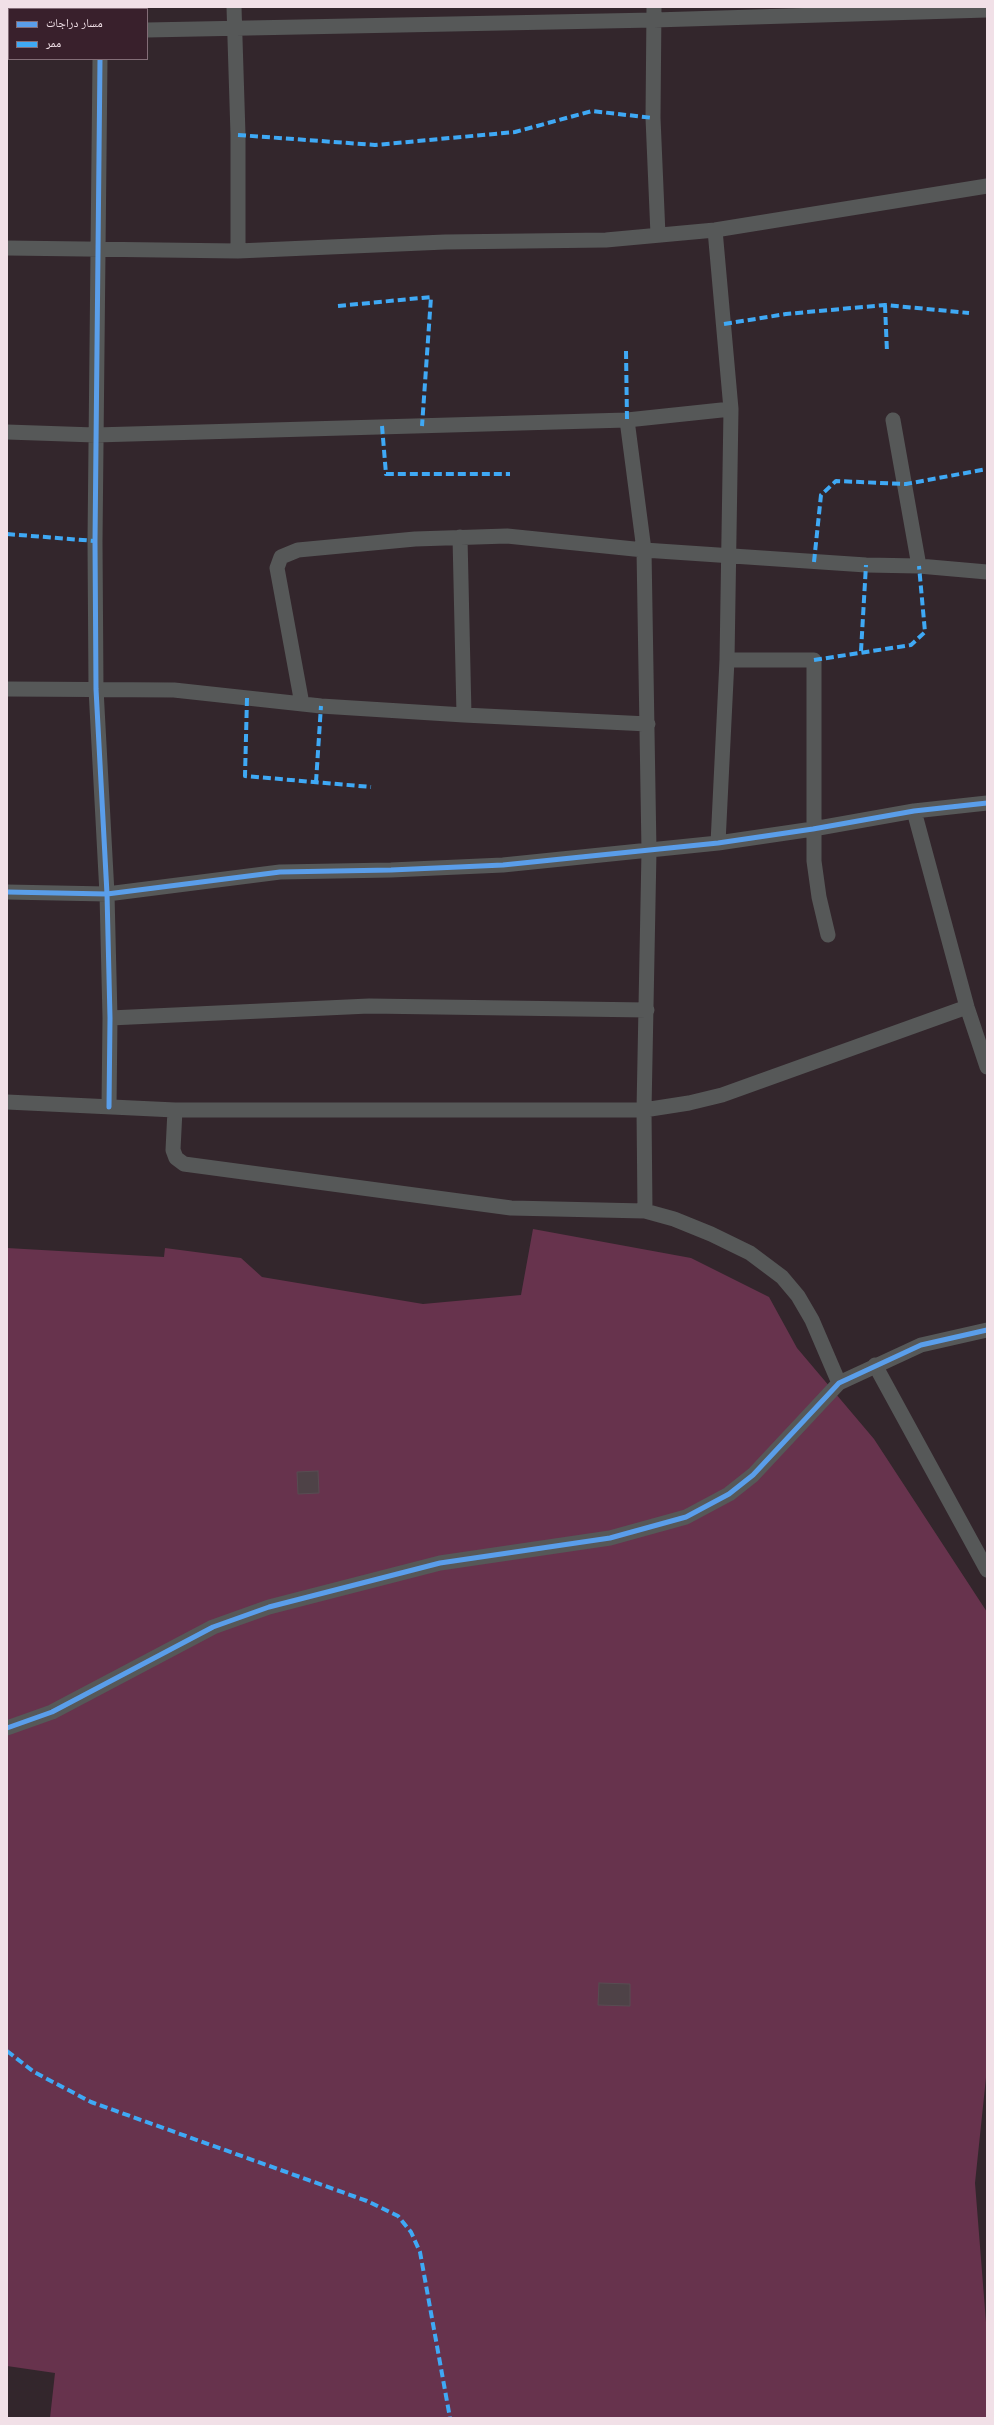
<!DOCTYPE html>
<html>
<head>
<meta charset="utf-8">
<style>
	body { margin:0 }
	#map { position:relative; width:994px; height:2425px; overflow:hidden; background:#33262c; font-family:Montserrat,"Noto Naskh Arabic",sans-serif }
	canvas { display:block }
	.frame { position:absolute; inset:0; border:8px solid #f1e0e7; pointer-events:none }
	.legend { position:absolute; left:8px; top:8px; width:140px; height:52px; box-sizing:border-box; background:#39202c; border:1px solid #836d77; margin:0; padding:5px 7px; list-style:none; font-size:12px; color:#f1e0e7 }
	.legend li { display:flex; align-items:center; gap:8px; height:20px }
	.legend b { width:20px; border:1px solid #836d77 }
</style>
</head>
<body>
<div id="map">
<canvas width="994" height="2425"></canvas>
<div class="frame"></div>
<ul class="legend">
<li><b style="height:5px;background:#5a9eea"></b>مسار دراجات</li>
<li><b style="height:5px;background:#3fa9f5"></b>ممر</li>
</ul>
</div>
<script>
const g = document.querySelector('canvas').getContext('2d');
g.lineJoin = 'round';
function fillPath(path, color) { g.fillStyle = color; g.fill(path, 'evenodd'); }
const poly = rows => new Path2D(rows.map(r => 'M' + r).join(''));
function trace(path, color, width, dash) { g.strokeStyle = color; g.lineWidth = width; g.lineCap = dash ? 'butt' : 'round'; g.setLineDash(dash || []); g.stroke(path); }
fillPath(poly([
	[533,1229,691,1258,769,1297,797,1348,874,1439,987,1612,987,2068,975,2183,987,2335,987,2418,50,2418,55,2373,7,2366,7,1248,164,1257,165,1248,241,1258,262,1277,423,1304,521,1295]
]), '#67334d');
const building = poly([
	[318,1471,319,1493,298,1494,297,1472,318,1471],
	[599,1983,630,1984,630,2006,598,2005,599,1983]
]);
fillPath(building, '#4e4247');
trace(building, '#584c52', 1);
trace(poly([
	[234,7,238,135,238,251],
	[654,7,653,118,658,235],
	[100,9,100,7],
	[147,30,654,20,987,10],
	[7,32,9,32],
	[100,59,95,541,96,689,107,894,110,1018,109,1107],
	[715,230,731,409,727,660,718,843],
	[7,248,238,251,445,242,606,240,715,230,987,186],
	[627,420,644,550,649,851,644,1110,645,1211],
	[893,420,919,566],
	[7,432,95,435,627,420,731,409],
	[460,537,464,715],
	[727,660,814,660,814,861,819,897,828,935],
	[7,689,174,690,321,706,464,715,648,724],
	[302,704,277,568,281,557,298,550,415,539,507,536,644,550,866,565,919,566,987,572],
	[914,811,967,1007,987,1067],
	[7,892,107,894,280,872,391,870,503,865,718,843,813,829,914,811,987,803],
	[110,1018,369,1006,647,1010],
	[7,1102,175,1110,644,1110,689,1103,722,1095,967,1007],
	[175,1110,173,1150,176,1158,184,1164,511,1208,645,1211,674,1219,711,1234,750,1253,782,1277,798,1296,812,1320,839,1383],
	[875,1365,987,1570],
	[7,1728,52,1712,213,1627,269,1607,440,1563,610,1538,686,1517,729,1494,753,1475,839,1383,921,1345,987,1330]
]), '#565858', 15);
trace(poly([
	[238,135,375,145,515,132,592,111,653,118],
	[885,305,887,352],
	[338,306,431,297,422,426],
	[724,324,786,314,885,305,969,313],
	[626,351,627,420],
	[382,426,386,474,510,474],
	[7,534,95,541],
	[814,562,821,495,836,481,906,484,987,469],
	[861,651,866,565],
	[814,660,911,645,925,632,919,566],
	[247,698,245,776,371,787],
	[316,782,321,706],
	[7,2051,34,2072,91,2102,367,2201,398,2216,411,2232,420,2252,450,2418]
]), '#3fa9f5', 4, [8, 4]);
trace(poly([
	[100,59,95,541,96,689,107,894,110,1018,109,1107],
	[7,892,107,894,280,872,391,870,503,865,718,843,813,829,914,811,987,803],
	[7,1728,52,1712,213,1627,269,1607,440,1563,610,1538,686,1517,729,1494,753,1475,839,1383,921,1345,987,1330]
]), '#5a9eea', 5);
</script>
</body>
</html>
